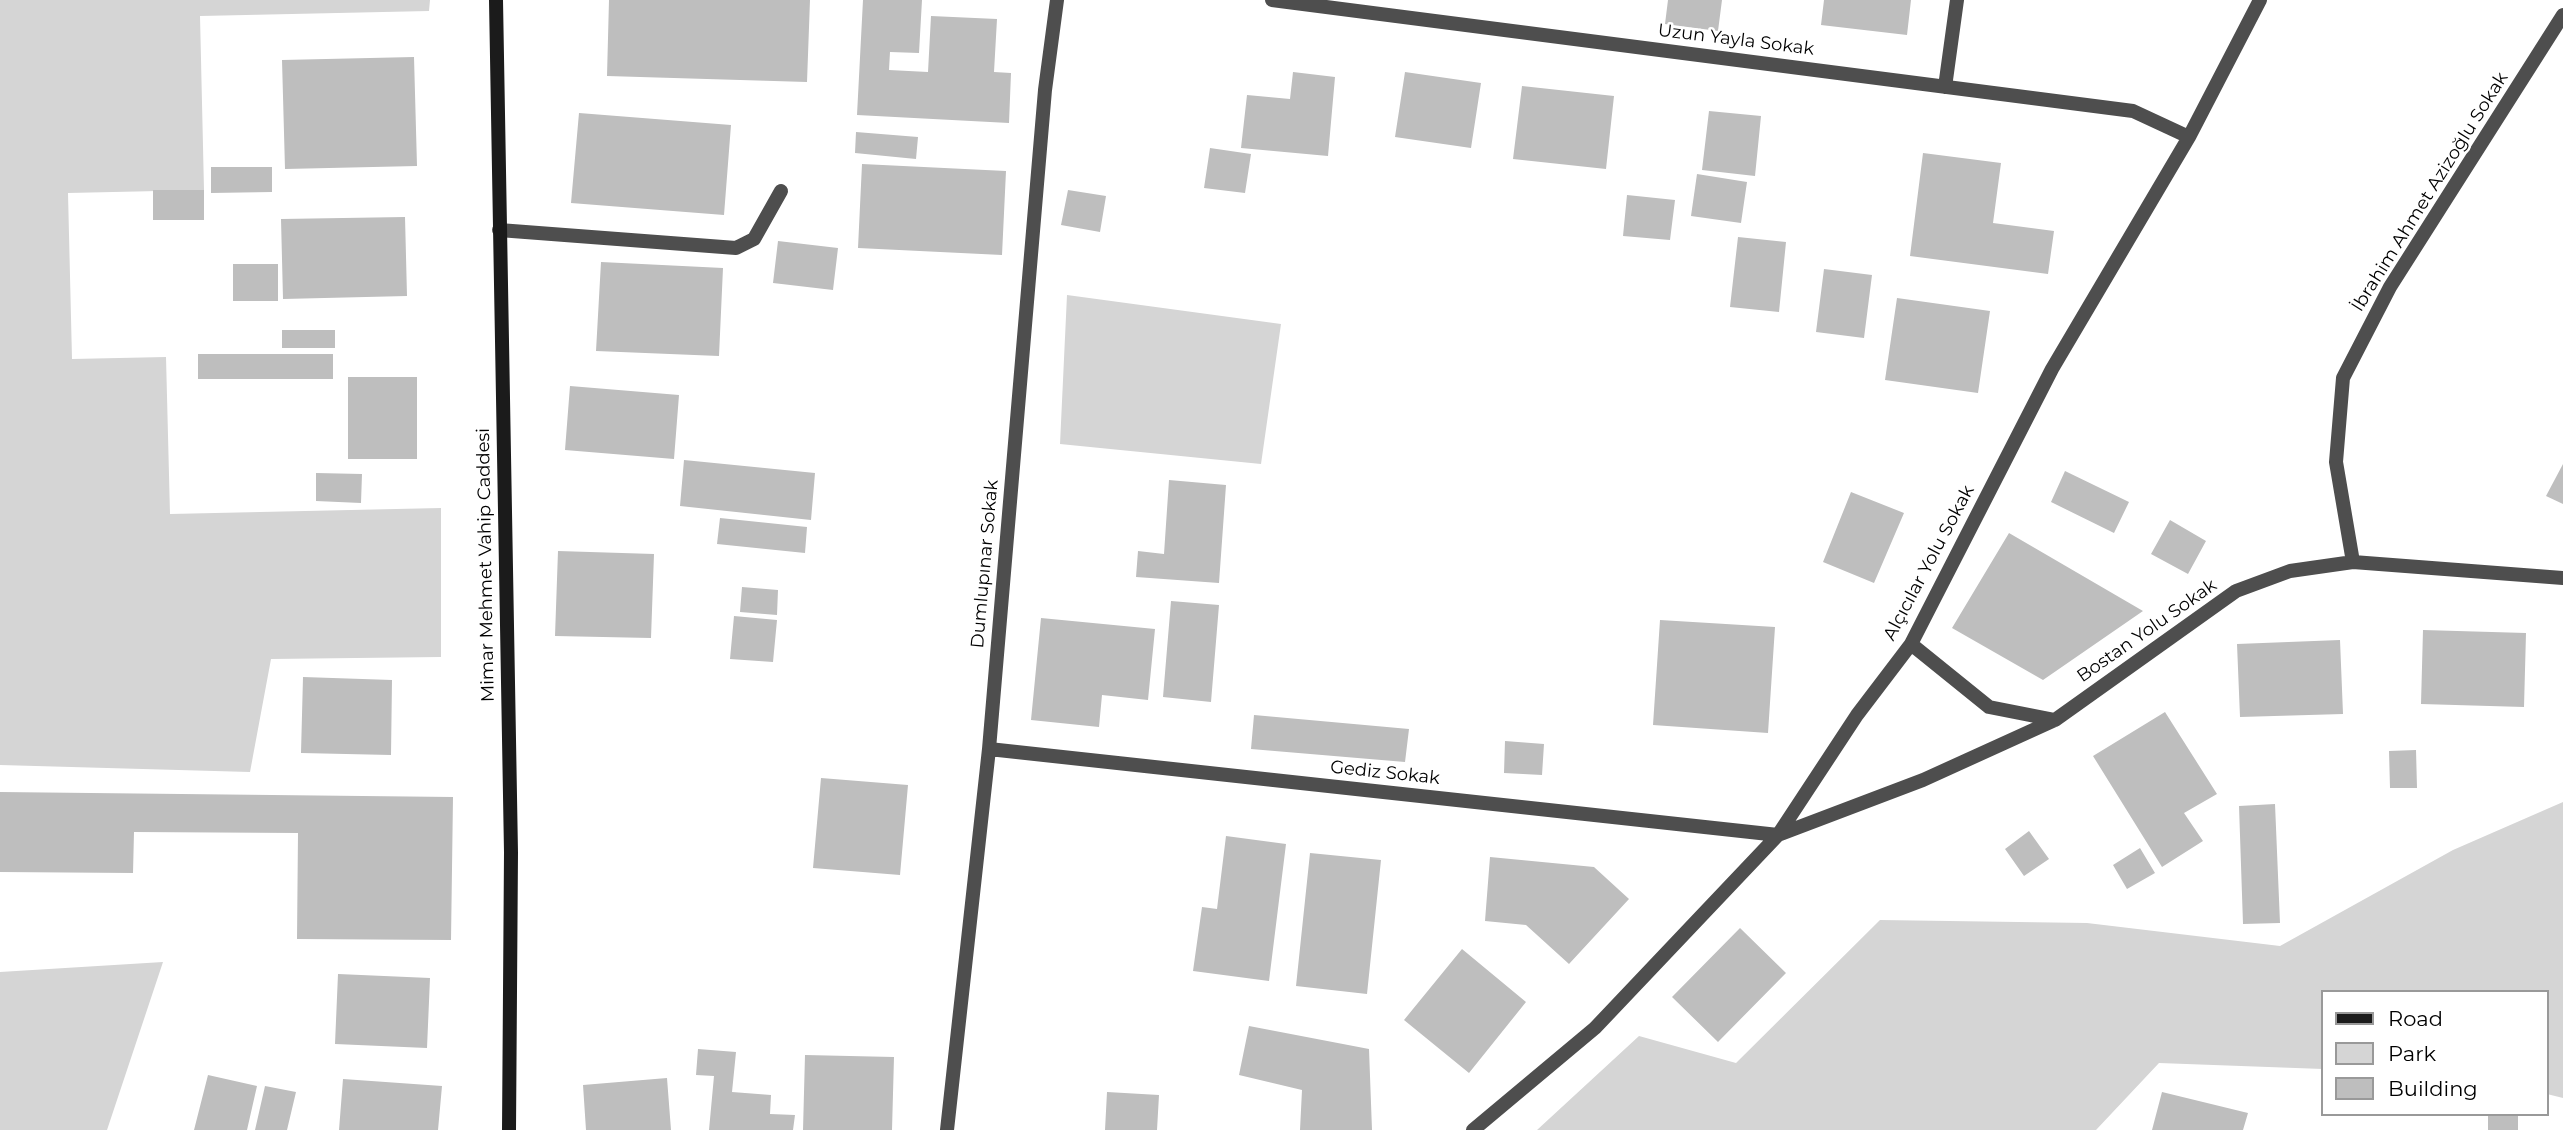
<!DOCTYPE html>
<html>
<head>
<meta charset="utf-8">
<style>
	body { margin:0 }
	#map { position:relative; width:2563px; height:1130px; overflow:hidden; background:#fff; font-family:Montserrat,sans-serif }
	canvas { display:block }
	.legend { position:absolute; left:2321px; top:990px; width:228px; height:126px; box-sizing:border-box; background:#fff; border:2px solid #999; margin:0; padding:9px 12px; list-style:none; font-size:21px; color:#000 }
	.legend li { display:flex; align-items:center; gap:14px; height:35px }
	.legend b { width:35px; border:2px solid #999 }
</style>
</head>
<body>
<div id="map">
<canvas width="2563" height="1130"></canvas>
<ul class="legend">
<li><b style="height:9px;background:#1b1b1b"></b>Road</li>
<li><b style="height:19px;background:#d5d5d5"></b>Park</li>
<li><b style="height:19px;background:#bebebe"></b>Building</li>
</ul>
</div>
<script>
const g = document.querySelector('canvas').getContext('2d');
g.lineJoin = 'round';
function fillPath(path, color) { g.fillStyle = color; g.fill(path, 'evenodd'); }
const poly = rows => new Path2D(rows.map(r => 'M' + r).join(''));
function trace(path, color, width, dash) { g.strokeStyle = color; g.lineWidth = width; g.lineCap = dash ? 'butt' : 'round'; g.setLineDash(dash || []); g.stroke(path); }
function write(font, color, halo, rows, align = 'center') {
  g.font = font + ' Montserrat,sans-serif'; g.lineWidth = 5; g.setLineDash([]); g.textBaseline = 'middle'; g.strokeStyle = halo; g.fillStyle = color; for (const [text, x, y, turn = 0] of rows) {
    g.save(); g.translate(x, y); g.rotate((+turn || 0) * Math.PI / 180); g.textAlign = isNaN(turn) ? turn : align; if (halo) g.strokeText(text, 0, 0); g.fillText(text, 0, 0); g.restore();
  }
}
fillPath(poly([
	[0,0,430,0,429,11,200,16,204,190,68,193,72,359,166,357,170,514,441,508,441,657,271,659,250,772,0,765],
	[1067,295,1281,324,1261,464,1060,444],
	[2563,802,2563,1098,2547,1094,2547,992,2323,992,2323,1069,2159,1063,2096,1130,1537,1130,1639,1036,1736,1063,1880,920,2087,923,2280,946,2453,850],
	[163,962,107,1130,0,1130,0,972]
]), '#d5d5d5');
fillPath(poly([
	[609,0,810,0,807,82,607,76],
	[863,0,922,0,919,53,890,52,889,70,928,72,931,16,997,19,994,72,1011,73,1009,123,857,115],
	[1668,0,1722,0,1718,31,1665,24],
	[1824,0,1911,0,1907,35,1821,25],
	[414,57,417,166,285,169,282,60],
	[1293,72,1335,77,1328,156,1241,148,1247,95,1290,99],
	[1405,72,1481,83,1471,148,1395,137],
	[1522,86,1614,96,1606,169,1513,159],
	[1709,111,1761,116,1755,176,1702,170],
	[579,113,731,125,724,215,571,203],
	[856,132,918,137,916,159,855,153],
	[1210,148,1251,154,1245,193,1204,188],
	[1923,153,2001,163,1993,223,2054,231,2048,274,1910,256],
	[862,164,1006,171,1002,255,858,248],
	[211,167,272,167,272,192,211,193],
	[1697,174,1747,182,1741,223,1691,216],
	[153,190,204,190,204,220,153,220],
	[1068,190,1106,196,1100,232,1061,225],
	[1627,195,1675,200,1670,240,1623,236],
	[405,217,407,296,283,299,281,219],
	[1738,237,1786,242,1779,312,1730,307],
	[778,241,838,248,833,290,773,283],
	[601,262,723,268,719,356,596,351],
	[233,264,278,264,278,301,233,301],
	[1824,269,1872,275,1864,338,1816,332],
	[1897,298,1990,311,1978,393,1885,380],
	[282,330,335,330,335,348,282,348],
	[198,354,333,354,333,379,198,379],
	[348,377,417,377,417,459,348,459],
	[570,386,679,395,674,459,565,450],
	[684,460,815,473,811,520,680,506],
	[2563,464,2563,504,2546,496],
	[2065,471,2129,502,2114,533,2051,502],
	[316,473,362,474,361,503,316,501],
	[1169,480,1226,485,1219,583,1136,577,1138,551,1164,554],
	[1851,492,1904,513,1874,583,1823,562],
	[720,518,807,527,805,553,717,544],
	[2170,520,2206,541,2188,574,2151,554],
	[2009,533,2143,611,2043,680,1952,628],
	[558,551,654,554,651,638,555,636],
	[742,587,778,590,777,615,740,612],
	[1171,601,1219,605,1211,702,1163,697],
	[734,616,777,620,773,662,730,659],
	[1041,618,1155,629,1148,700,1102,695,1099,727,1031,720],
	[1660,620,1775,627,1768,733,1653,725],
	[2423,630,2526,633,2524,707,2421,704],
	[2340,640,2343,714,2240,717,2237,644],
	[303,677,392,680,391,755,301,753],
	[2165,712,2217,794,2184,813,2203,841,2162,867,2093,756],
	[1254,715,1409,729,1405,762,1251,749],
	[1505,741,1544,744,1542,775,1504,773],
	[2416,750,2417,788,2390,788,2389,751],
	[821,778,908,785,900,875,813,868],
	[0,792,453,797,451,940,297,939,298,833,134,832,133,873,0,872],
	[2275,804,2280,923,2243,924,2239,806],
	[2029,831,2049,859,2024,876,2005,849],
	[1226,836,1286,844,1269,981,1193,971,1202,907,1217,909],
	[2140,848,2155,873,2127,889,2113,865],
	[1310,853,1381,860,1367,994,1296,986],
	[1490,857,1594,867,1629,899,1569,964,1526,925,1485,921],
	[1740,928,1786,973,1718,1042,1672,997],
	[1462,949,1526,1002,1469,1073,1404,1020],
	[338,974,430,978,427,1048,335,1044],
	[1249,1026,1369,1049,1372,1130,1300,1130,1302,1090,1239,1075],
	[698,1049,736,1052,732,1092,771,1095,770,1114,795,1115,793,1130,709,1130,714,1076,696,1075],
	[805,1055,894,1057,892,1130,803,1130],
	[208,1075,257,1086,247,1130,194,1130],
	[667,1078,671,1130,586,1130,583,1085],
	[343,1079,442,1086,438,1130,339,1130],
	[265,1086,296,1092,287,1130,255,1130],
	[1107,1092,1159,1095,1157,1130,1105,1130],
	[2162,1092,2248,1113,2243,1130,2152,1130],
	[2488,1114,2518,1114,2518,1130,2488,1130]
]), '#bebebe');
trace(poly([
	[499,230,736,248,754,239,781,191]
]), '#4e4e4e', 14);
trace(poly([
	[1272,0,2133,111,2189,137],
	[1945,87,1957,0],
	[2353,562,2336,462,2343,378,2390,287,2563,15],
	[1911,644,1989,707,2055,720],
	[989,749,1778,835,1923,780,2055,720,2236,591,2290,571,2353,562,2563,578],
	[947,1130,989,749,1045,90,1057,0],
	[1473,1130,1595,1028,1778,835,1857,715,1911,644,2052,369,2189,137,2260,0]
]), '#4e4e4e', 14);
trace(poly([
	[496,0,511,852,509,1130]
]), '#1b1b1b', 14);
write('18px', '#000', '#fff', [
	["Uzun Yayla Sokak",1736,40,7],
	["İbrahim Ahmet Azizoğlu Sokak",2430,192,-58],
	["Alçıcılar Yolu Sokak",1929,563,-62],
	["Dumlupınar Sokak",985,564,-85],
	["Mimar Mehmet Vahip Caddesi",486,565,-91],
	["Bostan Yolu Sokak",2147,631,-35],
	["Gediz Sokak",1385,773,6]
]);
</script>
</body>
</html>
